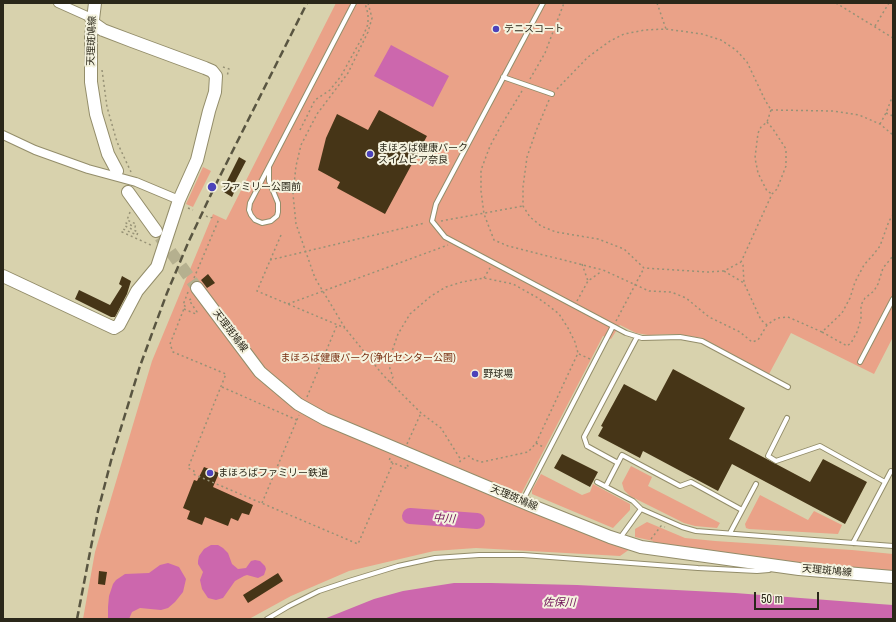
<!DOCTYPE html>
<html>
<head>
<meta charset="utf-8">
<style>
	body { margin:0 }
	#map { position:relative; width:896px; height:622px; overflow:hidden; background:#d8d2ad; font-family:"Archivo Narrow",sans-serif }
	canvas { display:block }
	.frame { position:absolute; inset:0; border:4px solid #2a2719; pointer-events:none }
	.scale { position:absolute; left:754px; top:592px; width:65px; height:18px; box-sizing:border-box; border:2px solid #2a2719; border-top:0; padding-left:5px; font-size:12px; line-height:14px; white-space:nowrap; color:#2a2719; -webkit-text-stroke:3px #f5f3df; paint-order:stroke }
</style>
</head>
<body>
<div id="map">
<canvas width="896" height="622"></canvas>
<div class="frame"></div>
<div class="scale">50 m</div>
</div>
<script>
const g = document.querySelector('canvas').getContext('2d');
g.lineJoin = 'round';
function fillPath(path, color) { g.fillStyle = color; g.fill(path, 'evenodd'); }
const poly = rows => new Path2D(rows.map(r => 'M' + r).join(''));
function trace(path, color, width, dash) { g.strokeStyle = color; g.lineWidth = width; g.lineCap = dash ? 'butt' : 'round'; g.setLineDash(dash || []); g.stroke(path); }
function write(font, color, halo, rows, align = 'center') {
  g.font = font + ' "Archivo Narrow","Noto Sans JP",sans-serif'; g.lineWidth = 4; g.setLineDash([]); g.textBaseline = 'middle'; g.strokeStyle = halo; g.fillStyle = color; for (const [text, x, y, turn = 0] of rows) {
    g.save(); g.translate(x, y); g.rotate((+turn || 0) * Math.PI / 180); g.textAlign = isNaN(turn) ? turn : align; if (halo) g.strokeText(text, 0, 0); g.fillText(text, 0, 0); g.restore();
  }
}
fillPath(poly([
	[336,3,893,3,893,337,874,374,791,333,769,374,702,338,677,334,648,335,636,333,620,325,611,339,603,336,516,504,630,549,620,556,476,548,434,551,349,571,291,596,249,619,83,619,95,552,152,361,213,214,226,220],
	[203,167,211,171,193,207,186,204],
	[631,466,652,477,648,486,720,523,717,528,695,526,684,523,630,496,624,490,622,483],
	[541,474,582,495,590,492,593,484,630,504,630,510,613,528,532,494,532,490],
	[760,495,808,520,814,511,842,525,838,534,749,529,746,528,745,524],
	[647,522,685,538,715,541,852,550,893,554,893,573,796,565,652,545,653,541,635,537,635,529]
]), '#eaa288');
fillPath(poly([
	[391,45,449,76,433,107,374,76],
	[211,545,218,545,223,548,228,553,232,564,238,569,246,568,251,561,255,560,260,561,265,566,266,569,264,575,258,578,247,575,244,576,235,581,223,598,216,600,208,598,202,589,200,580,203,572,198,564,198,561,199,556,204,549],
	[168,563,179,567,186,579,183,592,175,602,168,608,161,610,140,608,132,612,129,619,108,619,108,607,109,596,113,584,116,580,125,574,149,573,160,565],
	[454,583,491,583,577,585,735,593,879,604,893,605,893,619,324,619,374,599,403,591]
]), '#cc67ad');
trace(poly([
	[410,516,477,521]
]), '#cc67ad', 16);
fillPath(poly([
	[379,110,427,136,385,214,337,188,340,182,318,170,326,138,337,114,368,130],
	[239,157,246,161,234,184,237,186,232,197,222,191],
	[208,274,215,283,207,288,201,280],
	[122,276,131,281,127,294,115,317,111,317,75,299,79,290,110,305,122,286,119,284],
	[673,369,745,408,729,439,810,482,823,459,867,482,845,524,732,464,718,491,643,451,640,458,598,436,603,427,601,426,624,384,656,401],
	[562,454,598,472,590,487,554,468],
	[204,467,219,473,213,487,253,505,249,515,242,513,238,521,231,518,228,526,205,517,202,525,187,519,190,511,183,508,194,480,197,481],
	[99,571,107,572,105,585,98,584],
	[278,573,283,581,248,603,243,595]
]), '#463517');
trace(poly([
	[160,237,197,288]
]), '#b5b08f', 12, [12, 6]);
const lane = poly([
	[543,3,436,204,432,221,445,237,626,333,642,338,680,337,702,341,788,387],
	[503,77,552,94],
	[269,167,269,181,278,203,278,212,277,216,271,221,262,223,255,220,251,215,249,210,250,203,354,3],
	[860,362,893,299],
	[787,418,768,456,776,461,820,446,885,482],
	[618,463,587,446,584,437,637,337],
	[597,482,633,501,641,509,682,527,696,531,893,546],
	[606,486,622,455,680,486,691,482,742,510],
	[523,500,613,326],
	[730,533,756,484],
	[620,538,641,509],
	[853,543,891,471,893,472],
	[267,619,289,606,319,591,349,581,398,566,435,558,479,555,523,555,698,568,757,571,769,570]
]);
const street = poly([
	[58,3,87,16,93,23],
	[3,135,35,150,88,169,136,182,179,200]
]);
const secondary = poly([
	[95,3,91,36,91,82,96,114,108,154,117,171],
	[128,192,156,231],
	[3,276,114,328,119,325,137,291,157,267,179,200,197,160,209,111,215,92,216,76,212,71,205,68,132,41,103,30,93,23],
	[197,288,260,372,298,404,325,419,530,505,610,537,641,547,799,569,893,577]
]);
trace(lane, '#938d6a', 6);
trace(street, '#938d6a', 10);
trace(secondary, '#938d6a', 14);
trace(poly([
	[368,3,372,18,368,32,348,73,317,114,301,145,296,166,293,194,296,224,315,278,345,328,383,375,421,413,441,428,461,460,459,463],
	[657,3,666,29],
	[836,3,893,38],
	[875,26,889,3],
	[223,67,229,69,227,76],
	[102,70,107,107,117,142,131,172],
	[530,79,545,53,564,3],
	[557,89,588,57,610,41,624,34,645,30,666,29,702,34,721,40,736,50,747,62,765,100,771,110],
	[522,91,502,124,490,146,481,170,481,191,484,214,494,240,508,246,603,270,649,291,671,292,686,298,709,317,740,332,752,342,758,340,767,325],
	[549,100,536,131,527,157,523,187,523,206,530,217,541,226,556,232,598,239,624,249,644,268,708,272,724,271,741,262],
	[771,110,833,111,859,115,880,124,893,135],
	[771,110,767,122,761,127,758,133,755,158,758,173,767,191,772,194],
	[886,113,893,116],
	[767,122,773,129,786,149,786,166,777,189,772,194,741,262,743,265,744,283,761,320,767,325,777,318,788,317,822,332,842,313,850,298,855,282,864,265,873,255,880,246,889,221,893,215],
	[880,124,886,113,893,95],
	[300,130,315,100,330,90,341,76,364,34,368,24,368,14,365,3],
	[188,208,193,210],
	[130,212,127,220,136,224,135,227,126,223,125,226,138,232,137,235,123,229,122,232,153,246],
	[206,216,210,218,214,217],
	[441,221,523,206],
	[281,235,257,291,345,328],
	[270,260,425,223],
	[582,264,588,281],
	[724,271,744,283],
	[194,278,219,219],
	[484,278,490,268],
	[188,292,183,305,185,306,170,344,173,352,226,374,188,468,194,471,193,474,358,544,393,463],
	[577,301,588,281,602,271],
	[288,304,448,245],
	[184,309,196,314,197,312,189,300,191,299],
	[616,321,644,268],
	[822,332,847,346,851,343,857,332,861,319,861,305,865,298,874,291,878,284,883,268,893,256],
	[579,354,590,359],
	[390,383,393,377,390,369,389,360,398,334,410,314,431,296,446,287,462,282,484,278,513,284,538,298,549,306,559,314,568,328,575,342,578,353,536,443,528,452,482,462,474,460,469,456,461,460],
	[222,387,297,420],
	[307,397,337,325],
	[536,443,543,447],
	[407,444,421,413],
	[390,458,389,461,408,469],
	[407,465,409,467,408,469],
	[262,503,299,415],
	[651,539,661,526,665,527]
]), '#979276', 1.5, [2, 3]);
trace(lane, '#fff', 4);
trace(street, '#fff', 8);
trace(secondary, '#fff', 12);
trace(poly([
	[77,619,98,511,112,457,140,366,167,293,188,243,214,188,307,3]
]), '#595541', 2.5, [8, 4]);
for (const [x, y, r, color] of [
	[496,29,4,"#4c43ba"],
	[370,154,4,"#4c43ba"],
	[212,187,5,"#4c43ba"],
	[475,374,4,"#4c43ba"],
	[210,473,4,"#4c43ba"]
]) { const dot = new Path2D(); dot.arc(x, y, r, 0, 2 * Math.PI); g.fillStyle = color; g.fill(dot); trace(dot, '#f5f3df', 1.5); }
write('10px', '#2a2719', '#f5f3df', [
	["テニスコート",504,29],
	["まほろば健康パーク",378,148],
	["スイムピア奈良",378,160],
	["ファミリー公園前",221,187],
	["野球場",483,374],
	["まほろばファミリー鉄道",218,473]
], 'left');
write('10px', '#2a2719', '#f5f3df', [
	["天理斑鳩線",92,41,-88],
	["天理斑鳩線",230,331,53],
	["天理斑鳩線",514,498,23],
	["天理斑鳩線",827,571,5]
]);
write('10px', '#782f12', '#f5f3df', [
	["まほろば健康パーク(浄化センター公園)",368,358]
]);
write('italic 11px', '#6e0f57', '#f5f3df', [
	["中川",444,519,4],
	["佐保川",559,603,1]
]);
</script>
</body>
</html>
